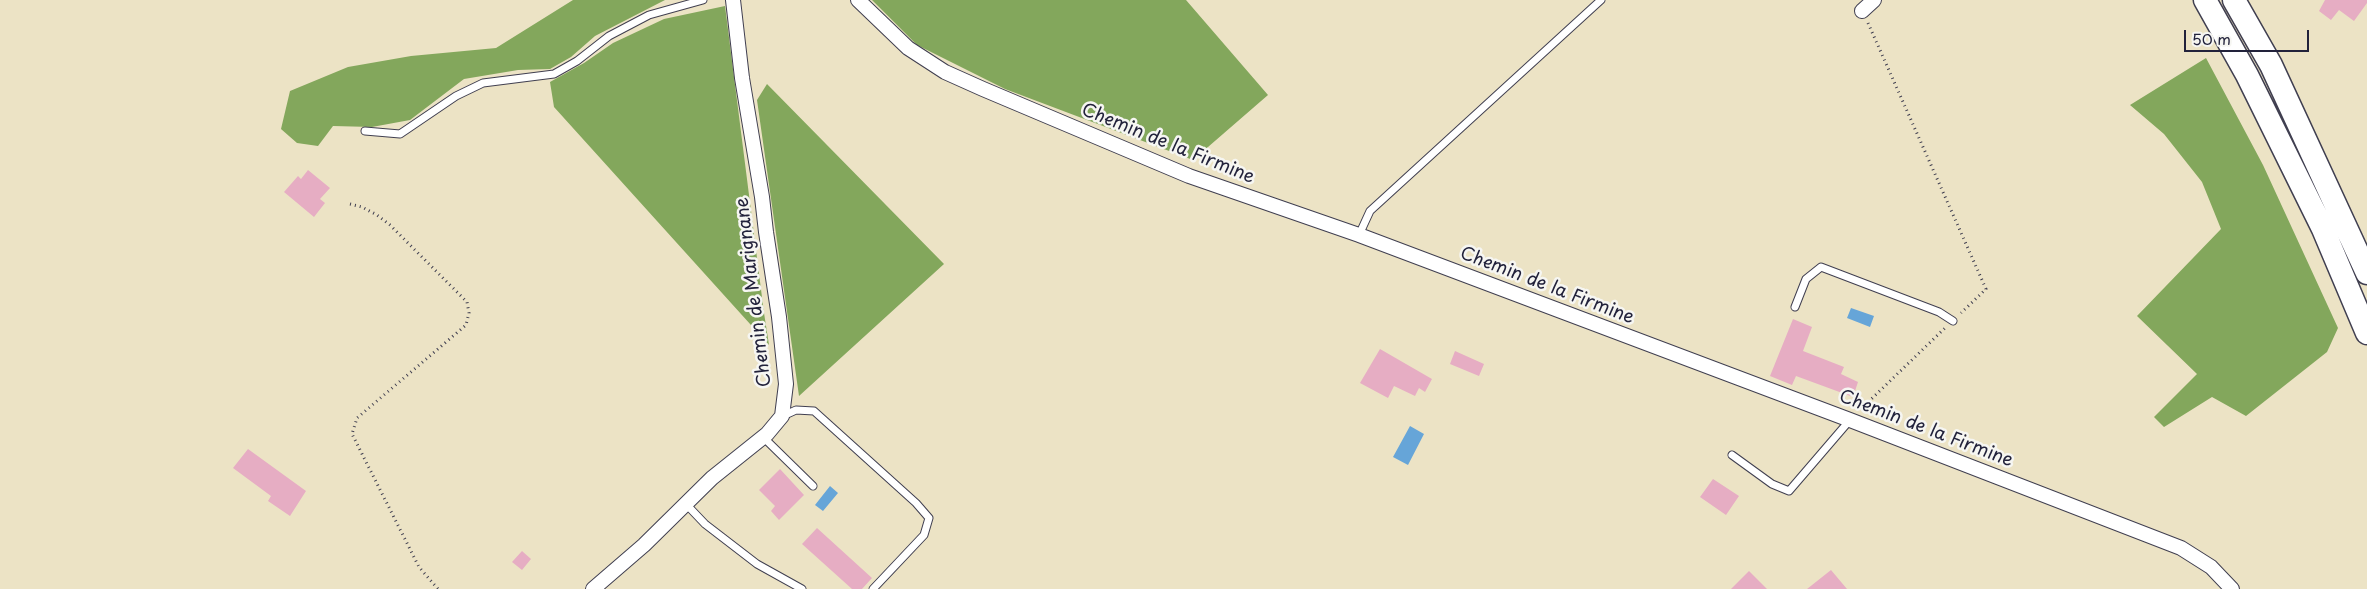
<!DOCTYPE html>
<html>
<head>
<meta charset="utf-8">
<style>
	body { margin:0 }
	#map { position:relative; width:2367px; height:589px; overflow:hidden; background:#ece3c5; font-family:"Playpen Sans",sans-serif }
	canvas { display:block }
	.scale { position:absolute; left:2184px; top:30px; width:125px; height:22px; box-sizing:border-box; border:2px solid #22223b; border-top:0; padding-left:6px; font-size:15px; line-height:18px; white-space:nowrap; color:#22223b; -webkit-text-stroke:4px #f6f6f2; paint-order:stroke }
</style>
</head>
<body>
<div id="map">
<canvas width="2367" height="589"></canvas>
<div class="scale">50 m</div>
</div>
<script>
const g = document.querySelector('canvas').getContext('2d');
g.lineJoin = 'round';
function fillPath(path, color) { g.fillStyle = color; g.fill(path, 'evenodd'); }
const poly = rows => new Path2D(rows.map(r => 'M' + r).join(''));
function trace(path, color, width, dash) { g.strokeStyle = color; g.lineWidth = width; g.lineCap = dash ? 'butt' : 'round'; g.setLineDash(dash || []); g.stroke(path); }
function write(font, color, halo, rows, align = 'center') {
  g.font = font + ' "Playpen Sans",sans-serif'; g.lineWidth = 5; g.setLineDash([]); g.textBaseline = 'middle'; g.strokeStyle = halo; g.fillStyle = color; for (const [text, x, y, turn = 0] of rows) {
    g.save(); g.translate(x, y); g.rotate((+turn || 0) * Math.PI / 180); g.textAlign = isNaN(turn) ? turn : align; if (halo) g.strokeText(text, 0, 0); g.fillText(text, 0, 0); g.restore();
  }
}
fillPath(poly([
	[573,0,665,0,595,36,571,57,550,69,518,70,464,79,410,120,372,127,333,126,318,146,297,143,281,129,290,91,348,67,411,56,496,48],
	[872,0,1186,0,1268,95,1193,160,1005,89,917,45],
	[725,6,764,313,769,345,554,107,550,82,584,63,613,43,664,19],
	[2206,58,2263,165,2338,328,2327,352,2246,416,2212,397,2164,427,2154,417,2197,374,2137,316,2221,229,2202,182,2164,134,2130,105],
	[767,84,944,264,799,396,757,100]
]), '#83a75c');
fillPath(poly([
	[1851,308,1874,316,1870,327,1847,318],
	[1410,426,1424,434,1408,465,1393,457],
	[830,486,838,493,823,511,815,505]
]), '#66a5d8');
fillPath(poly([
	[2325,0,2367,0,2367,3,2354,21,2339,10,2331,20,2319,11],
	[308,170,330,188,320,199,325,203,314,217,284,192,298,176,301,179],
	[1793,319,1812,327,1803,351,1844,367,1841,374,1858,382,1853,397,1796,376,1792,385,1770,376],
	[1380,349,1432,379,1425,392,1419,388,1415,396,1394,386,1388,398,1360,383],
	[1455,351,1484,364,1479,376,1450,364],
	[248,449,306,491,290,516,268,501,271,496,233,468],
	[780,469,804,495,779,520,771,511,775,506,759,490],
	[1713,479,1739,496,1726,515,1700,497],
	[817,528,872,578,862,589,852,589,802,544],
	[522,551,531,559,522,570,512,562],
	[1831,570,1847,589,1807,589],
	[1749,571,1767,589,1731,589]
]), '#e6adc3');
const service = poly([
	[365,131,400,134,456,96,483,83,554,74,577,61,609,36,649,15,703,0],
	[1359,235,1370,211,1601,0],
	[1795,307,1806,279,1821,267,1939,312,1953,321],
	[783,416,796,410,814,411,916,503,929,518,924,535,873,589],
	[763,437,813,486],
	[1732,455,1772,484,1789,491,1850,420],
	[685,503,705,524,757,564,802,589]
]);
const minor = poly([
	[858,0,908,48,945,72,983,89,1189,176,1359,235,1850,420,2181,548,2211,567,2232,589],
	[1862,11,1874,0],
	[593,589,644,545,712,478,767,434,782,416,786,384,779,317,766,232,762,197,742,78,733,0]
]);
const trunk = poly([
	[2205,0,2247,75,2323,229,2367,333],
	[2234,0,2271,65,2367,273]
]);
trace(service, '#403f50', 9);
trace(minor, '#403f50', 16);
trace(trunk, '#403f50', 25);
trace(poly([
	[1868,23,1986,289,1961,313],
	[350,204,362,207,377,215,390,225,467,302,469,313,466,325,357,418,352,434,419,567,438,589],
	[1861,409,1945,328]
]), '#403f50', 3, [1, 4]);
trace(service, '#fff', 7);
trace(minor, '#fff', 14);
trace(trunk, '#fff', 22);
write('18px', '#22223b', '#f6f6f2', [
	["Chemin de la Firmine",1168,144,22],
	["Chemin de la Firmine",1547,286,21],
	["Chemin de Marignane",754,292,-97],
	["Chemin de la Firmine",1926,429,21]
]);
</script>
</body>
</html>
